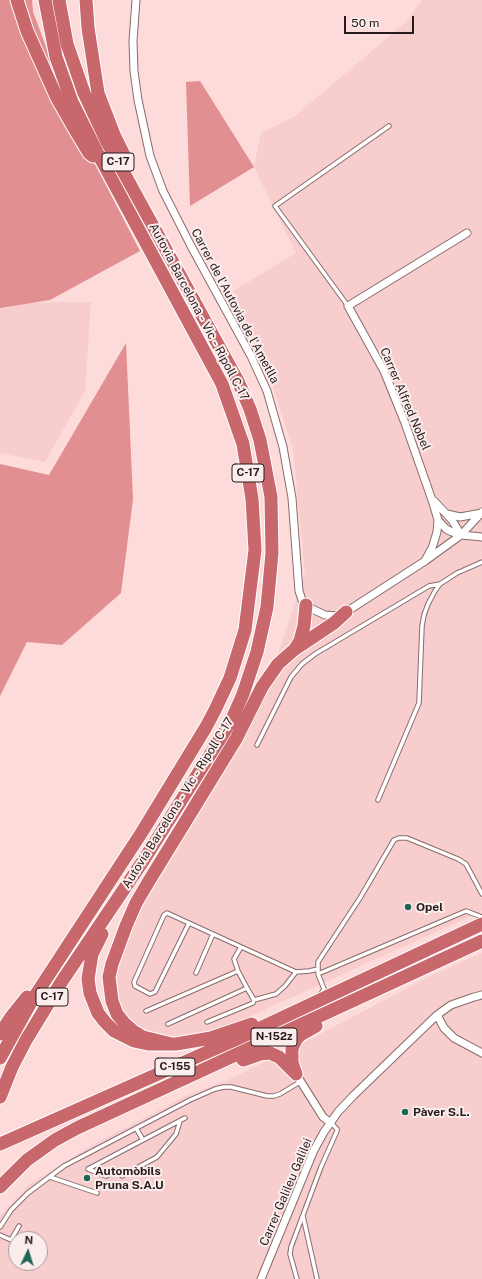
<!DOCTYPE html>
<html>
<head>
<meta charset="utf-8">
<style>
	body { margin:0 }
	#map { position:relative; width:482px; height:1279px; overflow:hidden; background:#fddbda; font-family:"Public Sans",sans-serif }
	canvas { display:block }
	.north { position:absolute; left:8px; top:1231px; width:40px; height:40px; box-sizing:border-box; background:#fceded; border:1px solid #a79999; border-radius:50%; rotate:4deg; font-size:11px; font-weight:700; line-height:16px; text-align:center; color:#271a1b }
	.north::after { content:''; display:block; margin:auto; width:14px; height:18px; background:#216555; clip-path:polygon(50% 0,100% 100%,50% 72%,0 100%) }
	.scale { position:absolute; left:344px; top:16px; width:70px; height:18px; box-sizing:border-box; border:2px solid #271a1b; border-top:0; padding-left:5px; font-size:12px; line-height:14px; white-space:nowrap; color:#271a1b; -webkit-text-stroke:3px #fceded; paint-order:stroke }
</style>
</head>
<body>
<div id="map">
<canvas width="482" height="1279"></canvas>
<div class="north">N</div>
<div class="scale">50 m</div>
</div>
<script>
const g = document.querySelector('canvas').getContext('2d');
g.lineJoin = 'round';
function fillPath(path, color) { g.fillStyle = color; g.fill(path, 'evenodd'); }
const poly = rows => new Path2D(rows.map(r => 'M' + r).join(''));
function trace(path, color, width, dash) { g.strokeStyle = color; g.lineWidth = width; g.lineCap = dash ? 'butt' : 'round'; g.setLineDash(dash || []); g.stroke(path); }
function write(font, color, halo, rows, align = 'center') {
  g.font = font + ' "Public Sans",sans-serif'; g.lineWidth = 4; g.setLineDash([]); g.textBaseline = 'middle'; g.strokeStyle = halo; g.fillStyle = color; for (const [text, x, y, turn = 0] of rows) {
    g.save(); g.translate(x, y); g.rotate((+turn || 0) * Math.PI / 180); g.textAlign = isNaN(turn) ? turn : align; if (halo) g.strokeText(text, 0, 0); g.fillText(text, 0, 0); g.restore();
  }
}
fillPath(poly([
	[422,0,482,0,482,911,229,1026,189,1036,157,1036,140,1031,122,1013,114,981,132,924,189,826,245,736,269,681,305,573,293,449,266,366,227,295,296,253,254,167,261,133,295,116,406,22],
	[91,302,85,391,45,462,0,453,0,303],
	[482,953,482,1279,0,1279,0,1216,30,1184,94,1144,168,1106,185,1096,226,1081,305,1042,432,975],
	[16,1239,40,1239,40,1263,16,1263]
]), '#f7cdcd');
fillPath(poly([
	[0,0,32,0,33,12,78,131,140,251,50,300,0,308],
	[200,81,254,167,190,206,186,82],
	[126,343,133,499,121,593,62,645,27,642,0,696,0,464,49,475]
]), '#e28f91');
const lane = poly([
	[348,306,275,206,389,126],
	[257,745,291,677,302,664,315,654,429,586,440,584],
	[378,800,419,703,422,626,424,615,428,604,435,591,440,584,457,573,482,562],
	[189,923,155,992,150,994,135,986,134,982,164,915,167,913,296,972,309,971,318,969],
	[196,973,213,934],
	[318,974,318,962,360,898,394,840,399,838,407,838,458,859,466,864,482,894],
	[321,994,324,989,318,974,466,911,482,917],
	[254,1000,276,994,285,986,296,972],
	[146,1011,238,971,234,959,241,947],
	[207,1022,253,1003,254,1000,247,988],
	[168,1024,247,988,238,971],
	[136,1128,143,1140,185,1118],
	[88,1169,106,1176,117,1170,122,1176,157,1157,176,1134,180,1121],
	[88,1169,143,1140],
	[50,1177,97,1193],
	[303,1216,317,1279],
	[0,1227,11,1210,28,1193,64,1166,190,1100,215,1089,224,1087,231,1087,267,1096,274,1096,280,1094,300,1082],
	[0,1235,11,1240,19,1226],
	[297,1279,290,1254,291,1247,321,1167,337,1131,337,1129,331,1123]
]);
const street = poly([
	[136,0,133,41,134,71,138,100,150,156,163,191,191,246,251,356,267,391,283,447,292,498,299,591,302,600,306,605,312,609,325,615,338,616,346,612,425,561,461,535,482,512],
	[434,501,452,520,461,535],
	[447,514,460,517,482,513],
	[438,520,446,529,452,532,461,535,482,537],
	[426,559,432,548,437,532,438,520,432,500,405,423,384,371,348,306,467,233],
	[437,1015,444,1028,454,1038,482,1053],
	[296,1074,323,1117,331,1123],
	[261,1279,314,1150,324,1132,338,1112,353,1096,437,1015,451,1005,474,997,482,995]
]);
const highway = poly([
	[17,0,27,31,57,98,77,133,89,153,93,156],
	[86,0,88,28,98,93,115,137,125,157],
	[295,649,300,641,304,626,306,605],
	[102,934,92,954,88,979,90,993,98,1013,105,1022,114,1031,134,1041,148,1044,176,1044,211,1038,252,1024],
	[0,1034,11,1017,27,997],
	[172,1044,143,1037,133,1031,125,1024,117,1014,112,1001,109,977,112,964,126,926,136,903,149,881,236,739,262,687,278,664,295,649,334,623,346,612],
	[0,1058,31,1002,142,832,206,727,215,710,230,678,245,630,255,550,252,499,243,444,222,384,97,152,72,102,56,57,45,0],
	[243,1060,260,1054,270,1053,279,1057,295,1073],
	[296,1074,292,1063,292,1048,296,1040,300,1035,316,1026],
	[0,1097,12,1067,26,1040,62,981,145,858,223,734,232,719,243,694,257,652,267,607,272,553,271,497,260,440,250,409,238,381,107,142,84,93,67,44,59,0],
	[0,1144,239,1038,482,924],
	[0,1187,27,1160,55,1140,77,1128,482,941]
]);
trace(lane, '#896b6b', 5.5);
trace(street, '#896b6b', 9);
trace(highway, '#fff', 15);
trace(lane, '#fff', 3.5);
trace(street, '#fff', 7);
trace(highway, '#c8676c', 13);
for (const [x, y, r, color] of [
	[408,907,4,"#216555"],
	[405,1112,4,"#216555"],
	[87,1178,4,"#216555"]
]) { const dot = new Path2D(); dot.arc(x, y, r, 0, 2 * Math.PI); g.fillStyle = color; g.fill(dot); trace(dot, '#fceded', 1.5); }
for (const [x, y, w] of [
	[118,162,32],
	[248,473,32],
	[52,997,32],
	[274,1037,46],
	[175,1067,40]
]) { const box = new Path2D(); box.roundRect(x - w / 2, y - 9, w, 18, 3); g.fillStyle = '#fceded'; g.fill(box); trace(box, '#271a1b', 1); }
write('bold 11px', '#271a1b', null, [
	["C-17",118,162],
	["C-17",248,473],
	["C-17",52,997],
	["N-152z",274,1037],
	["C-155",175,1067]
]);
write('12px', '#271a1b', '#fceded', [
	["Carrer de l'Autovia de l'Ametlla",235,306,62],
	["Autovia Barcelona - Vic - Ripoll C-17",199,312,62],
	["Carrer Alfred Nobel",405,399,67],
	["Autovia Barcelona - Vic - Ripoll C-17",178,803,-58],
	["Carrer Galileu Galilei",286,1192,-67]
]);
write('bold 12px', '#271a1b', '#fceded', [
	["Opel",416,907],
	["Pàver S.L.",413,1112],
	["Automòbils",95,1171],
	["Pruna S.A.U",95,1185]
], 'left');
</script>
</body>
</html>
